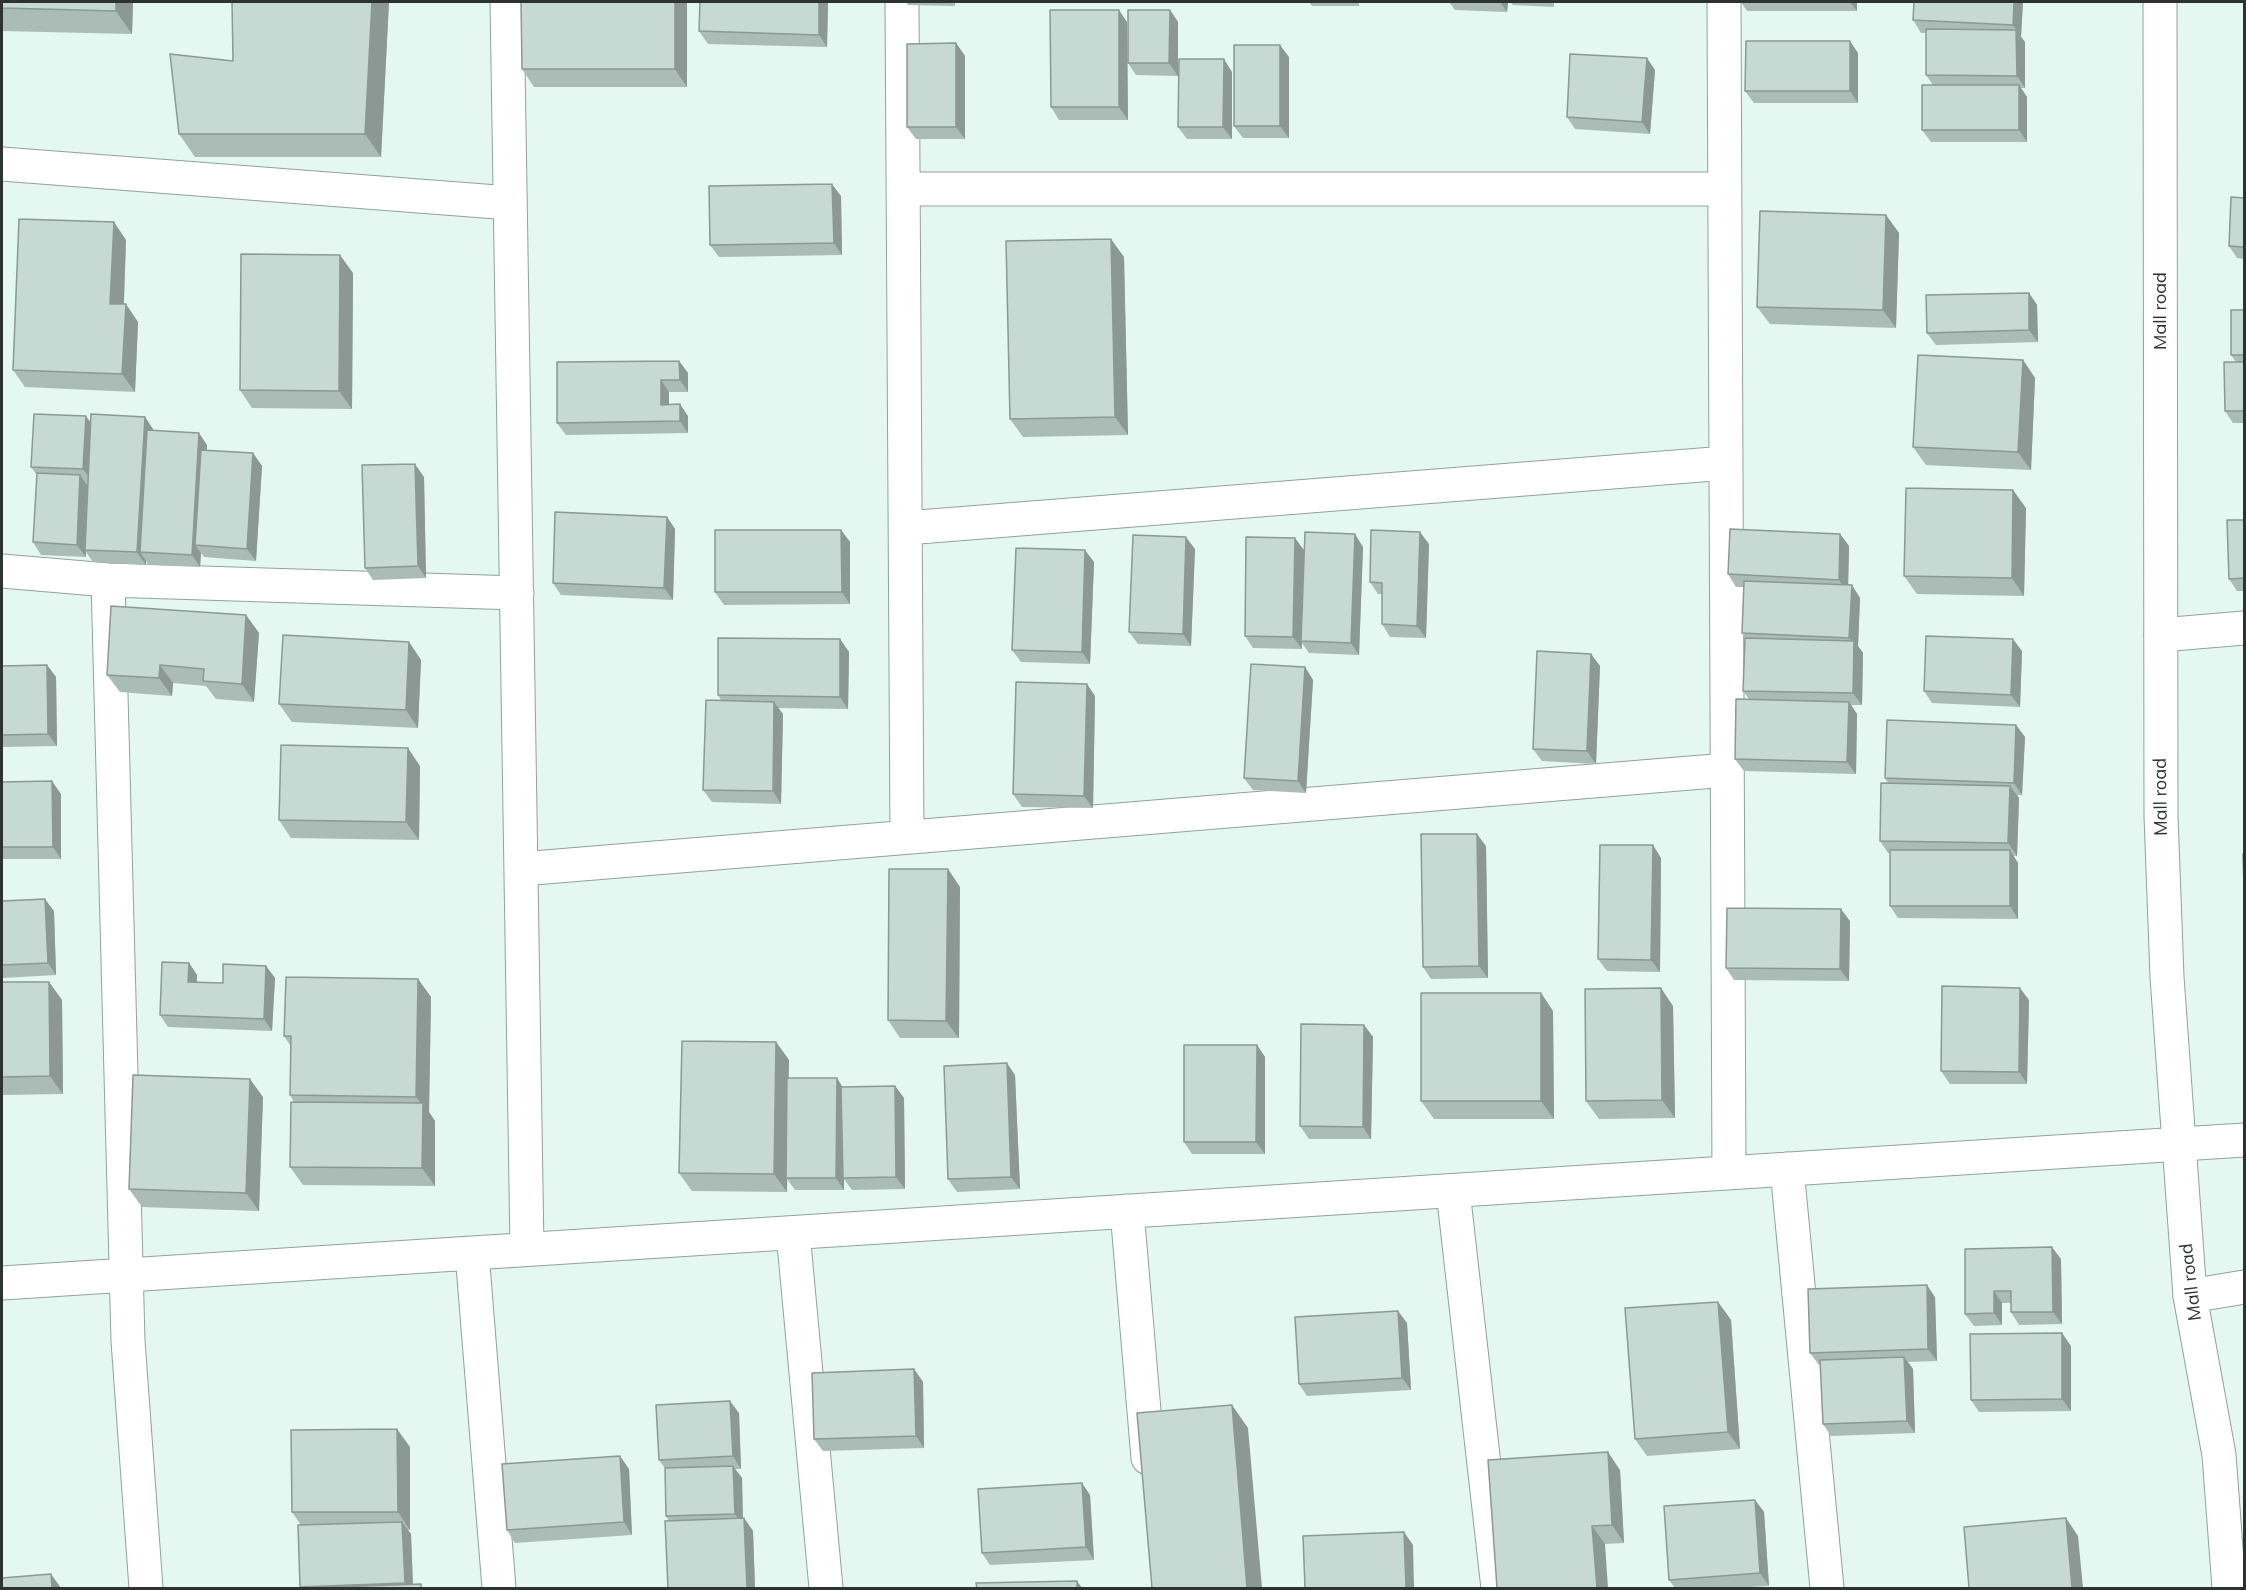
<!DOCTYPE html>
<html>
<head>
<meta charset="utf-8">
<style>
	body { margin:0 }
	#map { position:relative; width:2246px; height:1590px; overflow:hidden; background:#e4f7f1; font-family:Mulish,sans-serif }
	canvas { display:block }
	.frame { position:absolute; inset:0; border:3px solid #2c3331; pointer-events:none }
</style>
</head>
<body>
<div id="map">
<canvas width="2246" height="1590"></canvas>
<div class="frame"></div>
</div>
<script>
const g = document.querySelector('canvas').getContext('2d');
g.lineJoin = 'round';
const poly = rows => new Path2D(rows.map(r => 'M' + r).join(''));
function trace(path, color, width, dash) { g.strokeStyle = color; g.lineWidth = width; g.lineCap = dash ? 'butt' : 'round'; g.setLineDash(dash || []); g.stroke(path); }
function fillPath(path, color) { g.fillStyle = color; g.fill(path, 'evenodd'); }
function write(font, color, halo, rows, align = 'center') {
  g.font = font + ' Mulish,sans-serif'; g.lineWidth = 5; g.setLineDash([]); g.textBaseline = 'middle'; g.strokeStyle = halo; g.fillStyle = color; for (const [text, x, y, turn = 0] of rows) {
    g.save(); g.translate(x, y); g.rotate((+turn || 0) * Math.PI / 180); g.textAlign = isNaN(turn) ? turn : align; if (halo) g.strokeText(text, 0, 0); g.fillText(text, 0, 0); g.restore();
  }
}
const minor = poly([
	[507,2,527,1249],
	[902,2,907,837],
	[1724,2,1729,1173],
	[2,164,510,203],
	[903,189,1725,189],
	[906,528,1726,463],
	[2,571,108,580,517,593],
	[108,580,128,1341,146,1588],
	[2161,635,2244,628],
	[521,869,1727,770],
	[1787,1169,1827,1588],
	[1453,1191,1498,1588],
	[1127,1211,1148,1458],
	[793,1233,826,1588],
	[472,1253,499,1588],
	[2,1283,2244,1140],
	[2190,1296,2244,1287]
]);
const tertiary = poly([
	[2160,2,2161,816,2167,977,2190,1296,2219,1455,2229,1588]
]);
trace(minor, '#91a29d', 35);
trace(tertiary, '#91a29d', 35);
trace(minor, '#fff', 33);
trace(tertiary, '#fff', 33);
fillPath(poly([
	[2,2,133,2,132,34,2,31],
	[232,2,389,2,381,157,195,157,179,134,233,61],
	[521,2,687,2,687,87,534,87,522,69],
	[700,2,828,2,827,47,708,44,699,31],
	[906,2,955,2,955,6,908,5],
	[1309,2,1359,2,1359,6,1312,6],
	[1449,2,1508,2,1507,12,1455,10],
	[1510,2,1554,2,1554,7,1513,5],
	[1741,2,1857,2,1857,11,1747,11],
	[1914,2,2023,2,2021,37,2025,42,2025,88,2021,88,2027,97,2027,142,1931,142,1922,130,1933,85,1926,75,1926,33,1921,33,1913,20],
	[1170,10,1178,22,1178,76,1136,75,1128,63],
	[1127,22,1128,120,1059,120,1051,107],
	[956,43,965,56,965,139,916,139,907,127],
	[1858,53,1858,103,1754,103,1745,91],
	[1289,57,1289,138,1243,138,1234,126],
	[1655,70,1650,134,1575,129,1567,117],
	[1232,72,1232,139,1187,139,1178,127],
	[841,196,842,255,719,257,710,245],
	[2244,198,2244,259,2237,258,2229,246],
	[1886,215,1899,233,1896,328,1770,324,1757,307],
	[126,240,124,304,138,322,135,392,25,387,13,370],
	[1124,257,1128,435,1023,437,1010,419],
	[353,273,352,409,252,408,240,390],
	[2029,293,2037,305,2038,342,1936,345,1927,333],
	[2244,310,2244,423,2233,423,2225,411,2236,362,2231,355],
	[2023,360,2035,378,2031,470,1926,465,1913,447],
	[679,361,688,373,688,392,669,392,669,404,688,416,688,433,566,435,557,423],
	[145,417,153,430,207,445,207,450,253,453,262,466,256,561,204,557,201,553,200,567,149,565,146,561,146,565,93,562,86,552,86,557,41,555,33,542,37,475,31,467,91,423],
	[424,477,426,578,373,580,365,568],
	[2026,508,2024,596,1917,594,1904,576],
	[667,517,675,529,673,600,561,595,553,583],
	[2244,520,2244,591,2237,591,2229,579],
	[841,530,850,542,850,604,724,605,715,592],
	[1840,534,1849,546,1848,585,1860,598,1858,646,1863,653,1862,705,1851,705,1857,714,1856,774,1744,771,1735,759,1749,699,1743,691,1745,638,1742,633,1744,587,1736,587,1728,574],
	[1429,544,1426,638,1390,637,1382,624,1382,594,1378,594,1370,582],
	[1363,547,1359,655,1309,653,1302,643,1302,649,1253,648,1245,636,1304,550,1303,588],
	[1195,549,1191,646,1138,644,1129,632],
	[1094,562,1090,664,1021,662,1012,650],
	[246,615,259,633,254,702,216,699,206,686,173,683,172,696,120,692,107,675],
	[840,639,849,652,848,709,778,708,783,714,781,804,712,802,703,790,721,700,718,695],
	[409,642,421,660,418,728,292,722,279,704],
	[2022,651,2020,707,1932,703,1924,691],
	[1591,654,1600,666,1596,764,1542,761,1533,749],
	[47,665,56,677,57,746,2,747,2,666],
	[1305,667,1313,680,1306,793,1253,790,1244,778],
	[1095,696,1093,808,1022,807,1013,794],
	[2016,725,2025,737,2022,795,2017,795,2019,798,2017,856,2013,856,2018,863,2018,919,1898,918,1890,906,1890,853,1888,853,1880,841,1888,783,1885,778],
	[420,766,419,840,291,838,279,820],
	[2,782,61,794,61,859,2,859],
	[1486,846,1488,978,1431,979,1423,967],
	[1661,858,1660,972,1607,971,1598,959],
	[960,887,959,1038,900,1038,888,1020],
	[2,901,54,911,56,975,2,978],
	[1850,921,1849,981,1734,980,1726,968],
	[189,963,197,975,197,982,223,983,266,966,275,978,272,1031,168,1027,160,1015],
	[418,979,431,997,429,1112,435,1121,435,1186,303,1185,290,1167,294,1102,290,1095,290,1045,284,1036],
	[2,982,49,982,62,1000,63,1094,2,1095],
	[1541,993,1553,1011,1554,1119,1434,1119,1421,1101],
	[2029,1000,2027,1084,1950,1084,1941,1071],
	[1673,1006,1675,1118,1599,1119,1586,1101],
	[1364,1025,1373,1037,1371,1139,1309,1139,1300,1126],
	[776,1042,789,1060,788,1078,842,1087,895,1086,904,1098,905,1189,852,1190,844,1179,844,1190,795,1190,787,1179,787,1192,692,1191,679,1173],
	[1257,1045,1265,1057,1265,1154,1192,1154,1184,1142],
	[1015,1075,1020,1189,957,1192,948,1179],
	[263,1097,259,1211,142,1207,129,1189],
	[1965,1249,2061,1259,2062,1324,2019,1325,2011,1312,2011,1303,2002,1303,2002,1325,1974,1326,1965,1314],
	[1935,1297,1937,1361,1908,1362,1913,1369,1915,1433,1831,1436,1823,1424,1821,1365,1819,1365,1810,1353],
	[1718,1302,1731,1320,1740,1449,1647,1456,1635,1439],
	[1398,1311,1407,1323,1411,1390,1307,1396,1299,1384],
	[2071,1346,2071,1411,1979,1412,1971,1400],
	[914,1369,923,1382,924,1448,823,1451,814,1439],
	[739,1413,741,1469,735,1469,742,1478,743,1518,744,1518,753,1531,755,1588,668,1588,669,1521,666,1516,665,1468,659,1460],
	[410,1447,410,1530,408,1530,411,1534,413,1585,301,1588,300,1587,301,1525,292,1512],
	[629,1469,632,1535,515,1543,507,1530],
	[1620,1470,1624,1543,1605,1544,1497,1588],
	[1090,1495,1094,1560,990,1565,982,1553],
	[1755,1500,1764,1512,1769,1586,1729,1588,1675,1588,1669,1580]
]), '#abbbb5');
fillPath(poly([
	[116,2,133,2,132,34,116,11],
	[372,2,389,2,381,157,365,134],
	[675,2,687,2,687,87,675,69],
	[819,2,828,2,827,47,819,35],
	[1500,2,1508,2,1507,12],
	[1850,2,1857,2,1857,11],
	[2014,2,2023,2,2021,37,2013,25],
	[1119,10,1127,22,1128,120,1119,107],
	[1170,10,1178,22,1178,76,1169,63],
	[2016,30,2025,42,2025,88,2017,76],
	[1850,41,1858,53,1858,103,1850,91],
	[956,43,965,56,965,139,956,127],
	[1280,45,1289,57,1289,138,1280,126],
	[1647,58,1655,70,1650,134,1642,122],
	[1224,59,1232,72,1232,139,1223,127],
	[2019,85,2027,97,2027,142,2019,130],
	[832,184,841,196,842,255,834,243],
	[1886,215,1899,233,1896,328,1883,310],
	[114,222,126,240,123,322,110,304],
	[1111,239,1124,257,1128,435,1115,417],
	[340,255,353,273,352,409,339,391],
	[2029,293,2037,305,2038,342,2029,330],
	[126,304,138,322,135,392,122,374],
	[2023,360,2035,378,2031,470,2018,452],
	[679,361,688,373,688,392,680,380],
	[661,380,669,392,669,417,661,405],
	[680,404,688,416,688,433,680,421],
	[86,416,95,429,92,481,83,469],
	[145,417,153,429,147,553,140,552,146,561,146,565,137,552],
	[199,433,207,445,201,546,195,545,201,553,200,567,192,555],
	[253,453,262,466,256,561,247,549],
	[415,464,424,477,426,578,418,566],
	[80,475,89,488,85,550,86,552,86,557,77,545],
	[2013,490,2026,508,2024,596,2012,578],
	[667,517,675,529,673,600,664,588],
	[841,530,850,542,850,604,842,592],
	[1420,532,1429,544,1426,638,1417,626],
	[1355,534,1363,547,1359,655,1351,643],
	[1840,534,1849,546,1848,592,1839,580],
	[1186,537,1195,549,1191,646,1183,634],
	[1295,538,1304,550,1302,641,1301,641,1302,643,1302,649,1293,637],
	[1085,550,1094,562,1090,664,1082,652],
	[1852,585,1860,598,1858,646,1863,653,1862,705,1853,693,1854,645,1849,638],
	[246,615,259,633,254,702,242,684],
	[840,639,849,652,848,709,840,697],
	[2013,639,2022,651,2020,707,2011,695],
	[409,642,421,660,418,728,406,710],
	[1591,654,1600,666,1596,764,1587,751],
	[47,665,56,677,57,746,48,734],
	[160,665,173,683,172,696,159,678],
	[1305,667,1313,680,1306,793,1298,781],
	[1087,684,1095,696,1093,808,1084,796],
	[774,702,783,714,781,804,773,791],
	[1849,702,1857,714,1856,774,1847,762],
	[2016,725,2025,737,2022,795,2014,783],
	[408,748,420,766,419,840,406,822],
	[52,781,61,794,61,859,53,847],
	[2010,786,2019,798,2017,856,2008,843],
	[1477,834,1486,846,1488,978,1479,966],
	[1653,845,1661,858,1660,972,1651,960],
	[2010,850,2018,863,2018,919,2010,906],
	[948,869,960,887,959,1038,946,1021],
	[45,899,54,911,56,975,48,963],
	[1841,909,1850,921,1849,981,1840,969],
	[189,963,197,975,196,994,188,982],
	[266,966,275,978,272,1031,264,1019],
	[418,979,431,997,429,1112,435,1121,435,1186,422,1168,423,1106,416,1097],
	[49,982,62,1000,63,1094,50,1076],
	[1661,988,1673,1006,1675,1118,1662,1100],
	[2020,988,2029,1000,2027,1084,2019,1072],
	[1541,993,1553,1011,1554,1119,1541,1101],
	[1364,1025,1373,1037,1371,1139,1363,1127],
	[776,1042,789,1060,787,1192,774,1174],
	[1257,1045,1265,1057,1265,1154,1256,1142],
	[1007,1063,1015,1075,1020,1189,1011,1177],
	[837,1078,845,1091,844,1190,836,1178],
	[250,1079,263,1097,259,1211,246,1193],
	[895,1086,904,1098,905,1189,896,1177],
	[2052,1247,2061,1259,2062,1324,2053,1312],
	[1927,1285,1935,1297,1937,1361,1928,1349],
	[1994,1291,2002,1303,2002,1325,1994,1313],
	[1718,1302,1731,1320,1740,1449,1728,1432],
	[1398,1311,1407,1323,1411,1390,1402,1378],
	[2062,1333,2071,1346,2071,1411,2062,1399],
	[1904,1357,1913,1369,1915,1433,1907,1421],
	[914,1369,923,1382,924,1448,916,1436],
	[730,1401,739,1413,741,1469,733,1456],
	[1232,1405,1248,1428,1262,1588,1247,1588],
	[397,1429,410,1447,410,1530,398,1512],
	[1608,1452,1620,1470,1624,1543,1612,1525],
	[620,1456,629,1469,632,1535,624,1522],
	[733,1466,742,1478,743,1527,735,1514],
	[1082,1483,1090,1495,1094,1560,1086,1547],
	[1755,1500,1764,1512,1769,1586,1760,1573],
	[744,1518,753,1531,755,1588,747,1588],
	[2066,1518,2078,1536,2083,1588,2072,1588],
	[402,1522,411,1534,413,1588,409,1588,405,1583],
	[1592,1526,1605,1544,1608,1588,1597,1588],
	[1404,1532,1413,1545,1414,1588,1406,1588],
	[51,1574,61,1588,52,1588],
	[1077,1581,1082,1588,1077,1588]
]), '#8b9894');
const building = poly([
	[2,2,116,2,116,11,2,8,2,2],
	[232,2,372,2,365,134,179,134,170,54,233,61,232,2],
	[521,2,675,2,675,69,522,69,521,2],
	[700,2,819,2,819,35,699,31,700,2],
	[1914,2,2014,2,2013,25,1913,20,1914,2],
	[1050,10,1119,10,1119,107,1051,107,1050,10],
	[1128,10,1170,10,1169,63,1128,63,1128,10],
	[1926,29,2016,30,2017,76,1926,75,1926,29],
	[1746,41,1850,41,1850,91,1745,91,1746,41],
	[956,43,956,127,907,127,907,44,956,43],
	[1234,45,1280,45,1280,126,1234,126,1234,45],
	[1570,54,1647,58,1642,122,1567,117,1570,54],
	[1179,59,1224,59,1223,127,1178,127,1179,59],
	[1922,85,2019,85,2019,130,1922,130,1922,85],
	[832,184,834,243,710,245,709,186,832,184],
	[2231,197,2244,198,2244,247,2229,246,2231,197],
	[1760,211,1886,215,1883,310,1757,307,1760,211],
	[19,219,114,222,110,304,126,304,122,374,13,370,19,219],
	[1111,239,1115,417,1010,419,1006,241,1111,239],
	[241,254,340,255,339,391,240,390,241,254],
	[2029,293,2029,330,1927,333,1926,295,2029,293],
	[2231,310,2244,310,2244,355,2231,355,2231,310],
	[1918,355,2023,360,2018,452,1913,447,1918,355],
	[679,361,680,380,661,380,661,405,680,404,680,421,557,423,557,362,679,361],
	[2224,362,2244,362,2244,411,2225,411,2224,362],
	[34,414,86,416,83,469,31,467,34,414],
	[91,414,145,417,137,552,85,550,91,414],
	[147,430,199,433,192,555,140,552,147,430],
	[201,450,253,453,247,549,195,545,201,450],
	[415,464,418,566,365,568,362,465,415,464],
	[37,473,80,475,77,545,33,542,37,473],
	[1906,488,2013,490,2012,578,1904,576,1906,488],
	[555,512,667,517,664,588,553,583,555,512],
	[2227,520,2244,520,2244,578,2229,579,2227,520],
	[1730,529,1840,534,1839,580,1728,574,1730,529],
	[715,530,841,530,842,592,715,592,715,530],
	[1371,530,1420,532,1417,626,1382,624,1382,583,1370,582,1371,530],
	[1305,532,1355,534,1351,643,1301,641,1305,532],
	[1133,535,1186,537,1183,634,1129,632,1133,535],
	[1246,537,1295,538,1293,637,1245,636,1246,537],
	[1016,548,1085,550,1082,652,1012,650,1016,548],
	[1744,581,1852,585,1849,638,1742,633,1744,581],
	[111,606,246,615,242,684,203,681,204,669,160,665,159,678,107,675,111,606],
	[283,635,409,642,406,710,279,704,283,635],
	[1926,636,2013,639,2011,695,1924,691,1926,636],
	[718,638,840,639,840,697,718,695,718,638],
	[1745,638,1854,641,1853,693,1743,691,1745,638],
	[1537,651,1591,654,1587,751,1533,749,1537,651],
	[1251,664,1305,667,1298,781,1244,778,1251,664],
	[47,665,48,734,2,735,2,666,47,665],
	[1016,682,1087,684,1084,796,1013,794,1016,682],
	[1736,699,1849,702,1847,762,1735,759,1736,699],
	[706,700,774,702,773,791,703,790,706,700],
	[1887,720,2016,725,2014,783,1885,778,1887,720],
	[281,745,408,748,406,822,279,820,281,745],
	[52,781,53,847,2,847,2,782,52,781],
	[1881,783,2010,786,2008,843,1880,841,1881,783],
	[1421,834,1477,834,1479,966,1423,967,1421,834],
	[1600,845,1653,845,1651,960,1598,959,1600,845],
	[1890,850,2010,850,2010,906,1890,906,1890,850],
	[2243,854,2244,854,2244,884,2243,854],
	[889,869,948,869,946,1021,888,1020,889,869],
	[45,899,48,963,2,965,2,901,45,899],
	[1727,908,1841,909,1840,969,1726,968,1727,908],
	[162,962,189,963,188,982,223,983,223,964,266,966,264,1019,160,1015,162,962],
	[286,977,418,979,416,1097,290,1095,291,1036,284,1036,286,977],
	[2,982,49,982,50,1076,2,1077,2,982],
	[1942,986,2020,988,2019,1072,1941,1071,1942,986],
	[1661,988,1662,1100,1586,1101,1585,989,1661,988],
	[1421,993,1541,993,1541,1101,1421,1101,1421,993],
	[1301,1024,1364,1025,1363,1127,1300,1126,1301,1024],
	[682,1041,776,1042,774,1174,679,1173,682,1041],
	[1184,1045,1257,1045,1256,1142,1184,1142,1184,1045],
	[1007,1063,1011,1177,948,1179,944,1066,1007,1063],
	[133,1075,250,1079,246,1193,129,1189,133,1075],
	[787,1078,837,1078,836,1178,786,1178,787,1078],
	[895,1086,896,1177,843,1178,841,1087,895,1086],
	[291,1102,423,1103,422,1168,290,1167,291,1102],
	[2052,1247,2053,1312,2011,1312,2011,1291,1994,1291,1994,1313,1965,1314,1965,1249,2052,1247],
	[1927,1285,1928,1349,1810,1353,1808,1289,1927,1285],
	[1718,1302,1728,1432,1635,1439,1625,1308,1718,1302],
	[1398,1311,1402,1378,1299,1384,1295,1317,1398,1311],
	[2062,1333,2062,1399,1971,1400,1970,1334,2062,1333],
	[1904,1357,1907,1421,1823,1424,1820,1360,1904,1357],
	[914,1369,916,1436,814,1439,812,1373,914,1369],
	[730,1401,733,1456,659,1460,656,1405,730,1401],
	[1232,1405,1247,1588,1152,1588,1137,1413,1232,1405],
	[397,1429,398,1512,292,1512,291,1430,397,1429],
	[1608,1452,1612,1525,1592,1526,1597,1588,1497,1588,1488,1460,1608,1452],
	[620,1456,624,1522,507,1530,502,1464,620,1456],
	[733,1466,735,1514,666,1516,665,1468,733,1466],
	[1082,1483,1086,1547,982,1553,978,1489,1082,1483],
	[1755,1500,1760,1573,1669,1580,1664,1506,1755,1500],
	[744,1518,747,1588,668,1588,665,1521,744,1518],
	[2066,1518,2072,1588,1969,1588,1964,1527,2066,1518],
	[402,1522,405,1583,300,1587,298,1525,402,1522],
	[1404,1532,1406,1588,1305,1588,1303,1536,1404,1532],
	[51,1574,52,1588,2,1588,2,1578,51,1574],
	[1077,1581,1077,1588,977,1588,976,1583,1077,1581],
	[421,1584,421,1588,313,1588,421,1584]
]);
fillPath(building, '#c7d9d3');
trace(building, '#8b9894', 1.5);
write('18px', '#2c3331', '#fff', [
	["Mall road",2161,311,-90],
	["Mall road",2161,797,-91],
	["Mall road",2191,1282,-97]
]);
</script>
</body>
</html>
